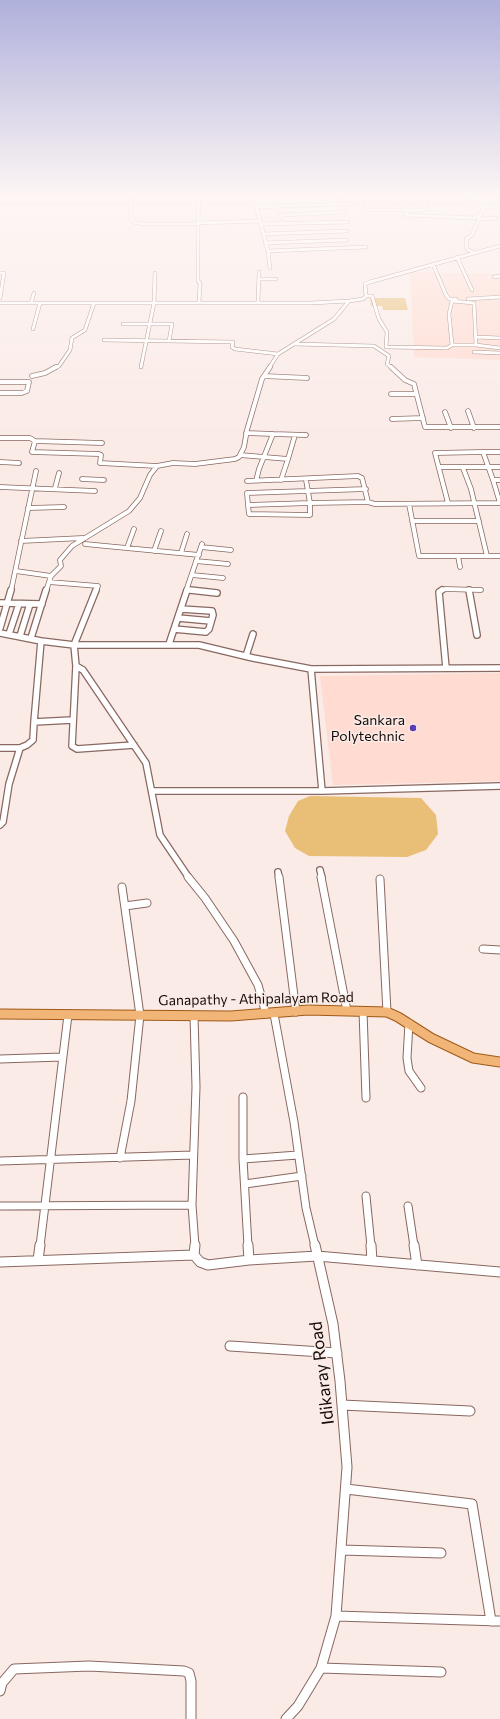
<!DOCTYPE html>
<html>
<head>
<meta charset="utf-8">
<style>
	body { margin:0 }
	canvas { display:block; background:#faebe7 }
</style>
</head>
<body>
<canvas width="500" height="1719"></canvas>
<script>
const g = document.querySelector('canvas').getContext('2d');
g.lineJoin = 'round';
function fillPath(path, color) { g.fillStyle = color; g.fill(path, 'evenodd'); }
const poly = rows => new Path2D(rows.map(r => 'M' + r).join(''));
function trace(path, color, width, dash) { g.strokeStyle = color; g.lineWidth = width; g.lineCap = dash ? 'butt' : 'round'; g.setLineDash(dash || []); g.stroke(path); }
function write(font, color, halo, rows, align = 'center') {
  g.font = font + ' Commissioner,sans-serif'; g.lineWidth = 3; g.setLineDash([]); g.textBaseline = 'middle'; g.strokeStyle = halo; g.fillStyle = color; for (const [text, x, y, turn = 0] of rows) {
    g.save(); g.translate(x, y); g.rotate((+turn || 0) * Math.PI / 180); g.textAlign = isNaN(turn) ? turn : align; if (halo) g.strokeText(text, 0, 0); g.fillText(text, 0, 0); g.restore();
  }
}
fillPath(poly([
	[410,272,500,274,500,360,414,357],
	[500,673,500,781,333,785,320,676]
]), '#ffdbd1');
fillPath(poly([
	[370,298,405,298,408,310,383,310,382,306,371,306],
	[310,796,421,798,436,815,438,834,426,850,407,857,309,856,295,848,285,831,289,816,298,801]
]), '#e9be76');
const minorFar4 = poly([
	[130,194,131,219,133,222,143,224,198,224,198,281,200,283,199,303],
	[253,194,268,251,366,247],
	[337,194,338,198],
	[364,194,368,210,426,210,423,194],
	[384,194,386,210],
	[402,194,407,215,474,218,481,215,483,207,500,207],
	[469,194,470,198,480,199,481,206,484,207],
	[498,199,500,202],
	[279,206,354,204],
	[256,207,279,206,282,218],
	[282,215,345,212],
	[196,223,260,221],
	[261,224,348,222],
	[198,225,199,194],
	[263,234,347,231],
	[265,243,347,240],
	[268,251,270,268],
	[474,253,467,249,466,239,472,235,479,219,496,218],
	[457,257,472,290],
	[433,264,446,295,449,299,456,299],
	[0,273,4,273,0,298],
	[494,277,500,276],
	[259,279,276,279],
	[366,296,372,296,379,319,387,332,386,347,447,348,452,345],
	[468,299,500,297],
	[452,301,474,303,476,345,452,345,449,314,452,301],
	[258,302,259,272],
	[0,303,311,303,349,301,363,299,366,296,365,284,370,282,500,246],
	[31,303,34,293],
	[123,324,172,324,169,341],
	[33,329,40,303],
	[476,337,500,338],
	[104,340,233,342,232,347,235,349,278,354],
	[295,344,374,346,389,356,387,364,392,368],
	[476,345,500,348],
	[474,352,500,353],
	[141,367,154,303,155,273],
	[54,368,59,366,70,350,72,338,85,330,94,303],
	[269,368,278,354,334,319,349,301]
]);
const minorFar3 = poly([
	[391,367,405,380,414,384,425,427,500,427],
	[32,376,45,373,56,367],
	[264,376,307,378],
	[0,382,29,382,27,391,22,393,0,393],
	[391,394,416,394],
	[468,411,474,428],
	[445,412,451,428],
	[392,419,423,418],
	[246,433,273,434,259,469,256,481],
	[273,434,306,435],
	[0,438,30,438,35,441,102,443],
	[35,441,32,452,99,454,101,455,100,463,157,466],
	[500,452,483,452,493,480,500,480],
	[240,455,288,459,281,480],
	[288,459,295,435],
	[0,462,19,463],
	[439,467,500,467],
	[463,468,471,489,487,556],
	[82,479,104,480],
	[306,480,310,503,368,502],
	[493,480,500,503],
	[247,481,358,476,362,478,368,502,375,504,500,503],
	[0,487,95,491],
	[55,488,59,473],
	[310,503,310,515,249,514,248,505,310,503],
	[448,503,435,453,483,452],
	[409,504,419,556,500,556],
	[248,505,247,493,366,489],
	[28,508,64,507],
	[412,521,479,521],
	[21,541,83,538],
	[85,544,199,555],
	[201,547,231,550],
	[127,548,134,529],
	[154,551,161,531],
	[181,553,187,534],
	[458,556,460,567],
	[196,561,228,564],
	[16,571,51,576],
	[192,575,223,578],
	[49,582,98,586,96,591],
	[187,590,200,591],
	[11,591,36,471],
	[46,591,51,576,61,566,60,560,72,546,129,511,140,498,150,475,157,466,173,463,195,464,235,459,239,457,244,447,247,430,262,379,270,367],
	[186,591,202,544],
	[440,591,445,589,481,590]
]);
const minorFar2 = poly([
	[96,590,74,645,76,666,83,670,146,763,160,835,189,878],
	[190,590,217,593],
	[442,590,439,592,446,668],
	[469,590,477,635],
	[0,603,42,604],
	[178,618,211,621],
	[0,628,11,590],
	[174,629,206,632,209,629,213,615,212,611,181,609],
	[0,633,41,641,74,645,199,645,253,658,311,669,500,668],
	[9,634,19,604],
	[20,636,30,604],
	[31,638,46,590],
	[41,641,34,722,72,720],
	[169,644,187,590],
	[246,656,253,634],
	[76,666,72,746,77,749,134,745],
	[311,669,322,791,500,786],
	[0,748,20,748,27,745,33,740,34,722],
	[152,791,322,791],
	[0,825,3,822,9,784,20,748],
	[320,870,322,878],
	[278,872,279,878]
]);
const minorFar1 = poly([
	[188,877,205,898,234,941,258,985,266,1014],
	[279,877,296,1012],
	[321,877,347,1011],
	[380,879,387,1012],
	[125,906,147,903],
	[483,949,500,950],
	[363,1011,366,1098],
	[274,1014,294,1122,306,1208,315,1246],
	[194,1016,196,1087,192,1205,195,1246],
	[409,1023,407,1058,409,1071,421,1088],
	[0,1059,62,1057],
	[243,1097,243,1159,248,1246],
	[120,1158,131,1101,140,1015,122,887],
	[243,1159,298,1155],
	[0,1161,193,1155],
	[245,1184,302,1176],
	[366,1196,371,1246],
	[0,1206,192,1205],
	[408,1206,414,1246],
	[40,1246,68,1015]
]);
const minor = poly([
	[195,1245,194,1255,200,1262,208,1265,249,1260,317,1256,500,1272],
	[248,1245,249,1260],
	[371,1245,372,1261],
	[414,1245,417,1265],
	[38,1260,40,1245],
	[0,1262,194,1255],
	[230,1346,337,1353],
	[342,1405,470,1411],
	[346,1489,472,1504,491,1621],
	[342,1550,441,1553],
	[336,1616,500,1621],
	[321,1668,441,1672],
	[0,1691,2,1683,14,1669,89,1666,184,1671,189,1673,191,1681,191,1719],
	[286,1719,298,1706,321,1668,336,1616,347,1467,340,1381,333,1324,315,1245]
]);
const major = poly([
	[0,1014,231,1016,308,1010,387,1012,398,1017,431,1038,473,1058,500,1062]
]);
trace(minorFar4, '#886860', 4);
trace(minorFar3, '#886860', 5.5);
trace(minorFar2, '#886860', 8);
trace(minorFar1, '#886860', 9);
trace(minor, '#886860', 11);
trace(major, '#a05916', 11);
trace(minorFar4, '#fff', 3);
trace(minorFar3, '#fff', 4);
trace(minorFar2, '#fff', 5.5);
trace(minorFar1, '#fff', 7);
trace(minor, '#fff', 9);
trace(major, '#f2b578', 9);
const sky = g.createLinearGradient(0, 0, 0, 435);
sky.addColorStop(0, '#afb0dc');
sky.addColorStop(0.45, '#fdf6f4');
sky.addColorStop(1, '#fdf6f400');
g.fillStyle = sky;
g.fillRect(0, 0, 500, 435);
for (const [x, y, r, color] of [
	[413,728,4,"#5a3db5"]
]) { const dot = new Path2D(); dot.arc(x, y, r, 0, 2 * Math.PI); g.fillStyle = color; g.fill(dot); trace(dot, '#faebe7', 1.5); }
write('14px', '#160b08', '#faebe7', [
	["Sankara",405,720],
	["Polytechnic",405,736]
], 'right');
write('14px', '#160b08', '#faebe7', [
	["Ganapathy - Athipalayam Road",256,999,-1]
]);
write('17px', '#160b08', '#faebe7', [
	["Idikaray Road",322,1373,-97]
]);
</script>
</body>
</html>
